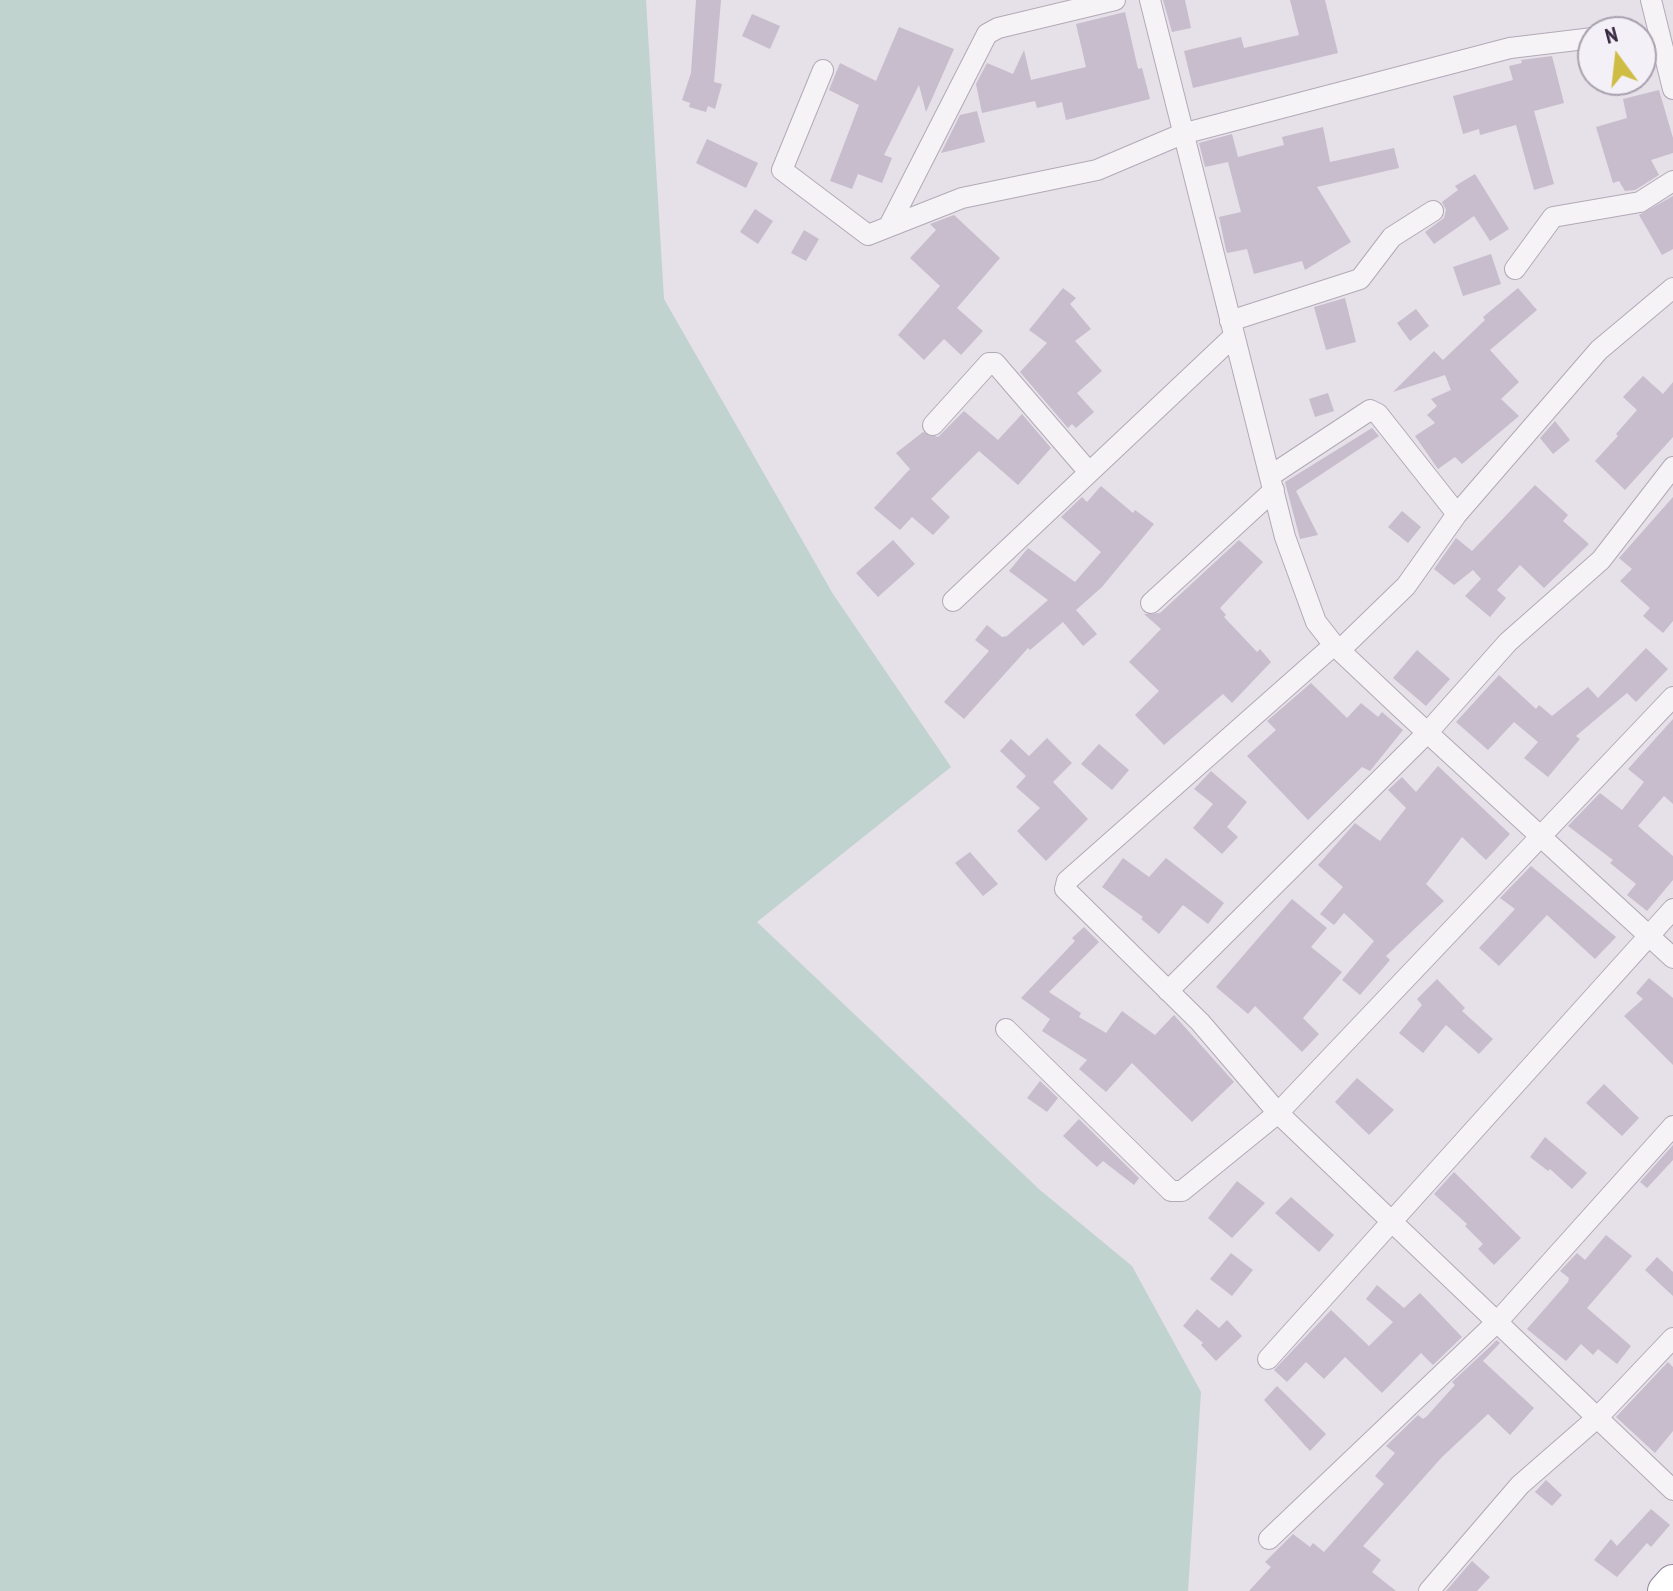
<!DOCTYPE html>
<html>
<head>
<meta charset="utf-8">
<style>
	body { margin:0 }
	#map { position:relative; width:1673px; height:1591px; overflow:hidden; background:#e6e0e9; font-family:"PT Sans Narrow",sans-serif }
	canvas { display:block }
	.north { position:absolute; left:1577px; top:16px; width:80px; height:80px; box-sizing:border-box; background:#f4f0f7; border:2px solid #a9a0ae; border-radius:50%; rotate:345deg; font-size:22px; font-weight:700; line-height:32px; text-align:center; color:#382941 }
	.north::after { content:''; display:block; margin:auto; width:28px; height:36px; background:#cfbc44; clip-path:polygon(50% 0,100% 100%,50% 72%,0 100%) }
</style>
</head>
<body>
<div id="map">
<canvas width="1673" height="1591"></canvas>
<div class="north">N</div>
</div>
<script>
const g = document.querySelector('canvas').getContext('2d');
g.lineJoin = 'round';
function fillPath(path, color) { g.fillStyle = color; g.fill(path, 'evenodd'); }
const poly = rows => new Path2D(rows.map(r => 'M' + r).join(''));
function trace(path, color, width, dash) { g.strokeStyle = color; g.lineWidth = width; g.lineCap = dash ? 'butt' : 'round'; g.setLineDash(dash || []); g.stroke(path); }
fillPath(poly([
	[0,0,646,0,664,299,833,594,951,767,757,922,1040,1190,1132,1266,1201,1392,1188,1591,0,1591]
]), '#c1d3cf');
fillPath(poly([
	[696,0,721,0,714,82,722,84,715,109,708,106,706,112,689,107,690,103,682,100,691,73],
	[1163,0,1185,0,1191,28,1172,32],
	[1290,0,1325,0,1338,53,1193,88,1184,51,1241,37,1244,48,1299,35],
	[1125,12,1138,69,1142,68,1150,99,1066,120,1062,102,1037,108,1035,101,982,113,976,84,987,63,1013,74,1024,50,1031,80,1086,67,1076,24],
	[752,14,780,26,770,49,742,36],
	[899,27,954,49,926,112,919,85,884,155,892,158,882,183,858,174,852,189,830,181,859,105,829,90,840,63,876,81],
	[1552,56,1564,103,1534,111,1554,184,1534,190,1516,125,1480,135,1479,129,1463,134,1453,96,1513,80,1509,66,1522,63,1521,60],
	[1659,90,1673,138,1673,153,1651,160,1659,175,1635,190,1625,191,1619,181,1613,183,1596,127,1627,118,1623,99],
	[977,111,985,142,941,153,960,115],
	[1323,127,1330,162,1394,148,1399,168,1317,187,1351,242,1305,270,1302,261,1254,274,1247,249,1227,253,1226,250,1219,217,1241,212,1228,162,1205,167,1199,143,1232,134,1238,157,1284,145,1282,137],
	[707,139,758,163,746,188,696,163],
	[1475,174,1509,229,1490,241,1474,216,1434,244,1425,232,1444,218,1446,210,1442,202,1458,190,1455,186],
	[1673,196,1673,249,1662,255,1639,215],
	[755,209,773,221,758,244,740,232],
	[954,215,1000,258,957,308,983,331,961,355,944,339,924,360,898,335,940,286,910,258,936,230,930,224],
	[804,230,819,239,806,261,791,253],
	[1491,254,1501,284,1463,296,1453,267],
	[1063,288,1076,298,1070,304,1091,329,1075,341,1102,371,1077,393,1094,412,1076,428,1072,424,1068,428,1020,372,1047,343,1029,330],
	[1518,288,1537,310,1490,350,1519,382,1501,399,1519,416,1462,464,1455,457,1438,469,1415,436,1435,423,1427,415,1437,406,1431,399,1451,390,1445,375,1393,392,1434,351,1443,360,1485,320,1483,317],
	[1345,298,1356,342,1326,350,1314,307],
	[1416,309,1429,326,1410,341,1397,323],
	[1643,376,1663,394,1673,382,1673,437,1625,490,1595,461,1618,436,1616,434,1637,410,1623,397],
	[1328,393,1334,411,1315,417,1309,399],
	[964,411,998,440,1022,414,1051,448,1018,485,979,451,931,499,950,517,933,535,912,517,900,530,874,508,910,469,896,453,923,432,938,437],
	[1555,421,1570,440,1553,454,1540,438],
	[1372,428,1379,436,1296,491,1318,535,1300,539,1285,482],
	[1535,485,1568,515,1563,521,1589,544,1544,588,1520,565,1497,590,1506,598,1490,617,1465,596,1481,579,1473,570,1454,585,1434,569,1456,538,1472,551],
	[1101,486,1133,513,1135,510,1154,524,1102,587,1076,610,1097,634,1083,646,1063,622,1030,650,1028,648,964,719,944,702,989,651,975,640,987,625,1002,637,1007,636,1048,600,1009,571,1028,548,1075,582,1101,552,1061,517,1082,497,1087,502],
	[1673,497,1673,621,1663,633,1643,616,1650,608,1620,581,1632,569,1619,558],
	[1402,511,1421,527,1408,543,1388,527],
	[893,540,915,564,878,597,856,573],
	[1239,540,1263,562,1220,608,1226,615,1224,617,1257,652,1260,649,1271,662,1232,703,1223,694,1164,745,1135,715,1159,691,1129,662,1161,629,1144,614,1160,613],
	[1646,648,1668,669,1636,702,1627,693,1576,736,1580,739,1548,777,1524,758,1538,742,1514,722,1488,750,1456,722,1499,675,1536,709,1539,705,1552,716,1588,687,1598,698],
	[1417,650,1450,679,1426,706,1393,678],
	[1311,683,1347,718,1361,703,1378,717,1382,712,1403,730,1370,771,1362,767,1308,820,1247,756,1276,730,1267,721],
	[1673,719,1673,804,1664,796,1638,826,1673,856,1673,880,1647,911,1627,895,1636,884,1610,863,1613,860,1568,826,1600,793,1622,810,1644,782,1628,769],
	[1047,738,1072,763,1053,782,1088,819,1046,861,1017,831,1040,808,1016,787,1026,776,1000,751,1011,739,1029,756],
	[1099,744,1129,770,1112,790,1081,764],
	[1438,766,1510,834,1486,860,1462,837,1426,884,1444,901,1386,956,1390,960,1360,995,1342,980,1374,941,1344,913,1334,925,1320,914,1343,887,1318,865,1355,823,1380,841,1406,808,1388,790,1402,777,1416,792],
	[1211,771,1247,802,1227,827,1238,837,1222,854,1193,828,1213,804,1194,789],
	[970,852,998,884,983,896,955,863],
	[1123,858,1149,877,1166,858,1224,903,1208,924,1183,905,1159,934,1141,919,1143,917,1102,887],
	[1531,866,1616,937,1595,959,1547,915,1499,966,1479,948,1515,909,1500,898],
	[1292,899,1327,928,1311,947,1342,972,1303,1018,1319,1034,1302,1052,1255,1006,1248,1014,1216,987],
	[1084,927,1099,942,1049,992,1081,1013,1079,1017,1106,1033,1122,1011,1155,1035,1174,1015,1234,1082,1192,1122,1132,1063,1106,1092,1079,1069,1087,1060,1042,1031,1050,1019,1021,998,1075,941,1072,938],
	[1649,978,1673,998,1673,1065,1624,1016,1643,999,1636,993],
	[1437,979,1465,1008,1462,1011,1493,1039,1479,1054,1446,1025,1423,1053,1399,1033,1422,1005,1417,999],
	[1357,1078,1394,1110,1369,1135,1335,1102],
	[1040,1081,1058,1098,1047,1112,1027,1098],
	[1604,1084,1639,1118,1622,1136,1586,1103],
	[1079,1119,1139,1178,1134,1185,1103,1161,1097,1167,1063,1136],
	[1545,1137,1587,1173,1572,1189,1550,1169,1548,1171,1530,1157],
	[1673,1145,1673,1160,1647,1188,1640,1182],
	[1454,1172,1521,1238,1494,1265,1478,1249,1483,1244,1465,1226,1467,1224,1434,1194],
	[1237,1181,1265,1203,1232,1238,1208,1218],
	[1291,1197,1334,1235,1319,1252,1275,1213],
	[1606,1235,1632,1256,1587,1308,1631,1346,1617,1364,1598,1349,1593,1355,1581,1344,1566,1361,1527,1329,1568,1282,1569,1278,1560,1271,1577,1253,1585,1260],
	[1231,1253,1253,1270,1232,1296,1210,1279],
	[1657,1257,1673,1272,1673,1296,1645,1270],
	[1377,1285,1404,1308,1420,1293,1462,1337,1433,1365,1421,1353,1382,1393,1345,1357,1324,1379,1306,1362,1287,1382,1274,1370,1331,1310,1369,1346,1393,1322,1366,1299],
	[1197,1309,1219,1328,1227,1320,1242,1336,1216,1361,1201,1345,1203,1343,1183,1326],
	[1497,1340,1500,1343,1483,1361,1534,1408,1510,1435,1488,1414,1442,1457,1363,1546,1381,1560,1372,1572,1396,1591,1249,1591,1271,1567,1265,1562,1293,1534,1310,1547,1313,1543,1324,1552,1384,1484,1375,1476,1395,1453,1386,1446,1418,1415,1423,1419,1427,1416,1455,1385,1452,1382],
	[1668,1362,1673,1367,1673,1431,1655,1453,1616,1417],
	[1277,1386,1326,1434,1310,1451,1264,1400],
	[1546,1480,1562,1495,1552,1506,1535,1492],
	[1651,1509,1670,1525,1651,1547,1647,1543,1617,1577,1594,1560,1611,1539,1617,1546],
	[1472,1561,1490,1577,1477,1591,1446,1591]
]), '#c7bdcc');
const minor = poly([
	[1150,0,1285,537,1316,622,1334,645,1405,712,1673,958],
	[1651,0,1673,89],
	[823,70,782,170,868,235,962,198,1097,170,1182,134,1510,48,1593,38],
	[889,226,987,34,998,28,1115,0],
	[1515,269,1553,217,1640,202,1673,181],
	[1230,321,1360,279,1392,237,1433,211],
	[933,425,989,363,995,363,1088,471],
	[1270,476,1370,410,1378,414,1457,514],
	[953,601,1234,336],
	[1151,603,1274,490],
	[1334,645,1067,881,1065,889,1200,1022,1278,1113,1673,1490],
	[1340,650,1406,586,1457,514,1599,350,1673,288],
	[1168,991,1428,732,1508,642,1601,560,1673,467],
	[1006,1029,1171,1191,1182,1191,1278,1113,1673,697],
	[1268,1359,1673,909],
	[1269,1539,1498,1321,1673,1126],
	[1429,1591,1520,1485,1598,1417,1673,1338]
]);
const trunk = poly([
	[1665,1591,1673,1582]
]);
trace(minor, '#b2a9b7', 22);
trace(trunk, '#9787a0', 36);
trace(minor, '#f6f3f7', 20);
trace(trunk, '#fff', 34);
</script>
</body>
</html>
